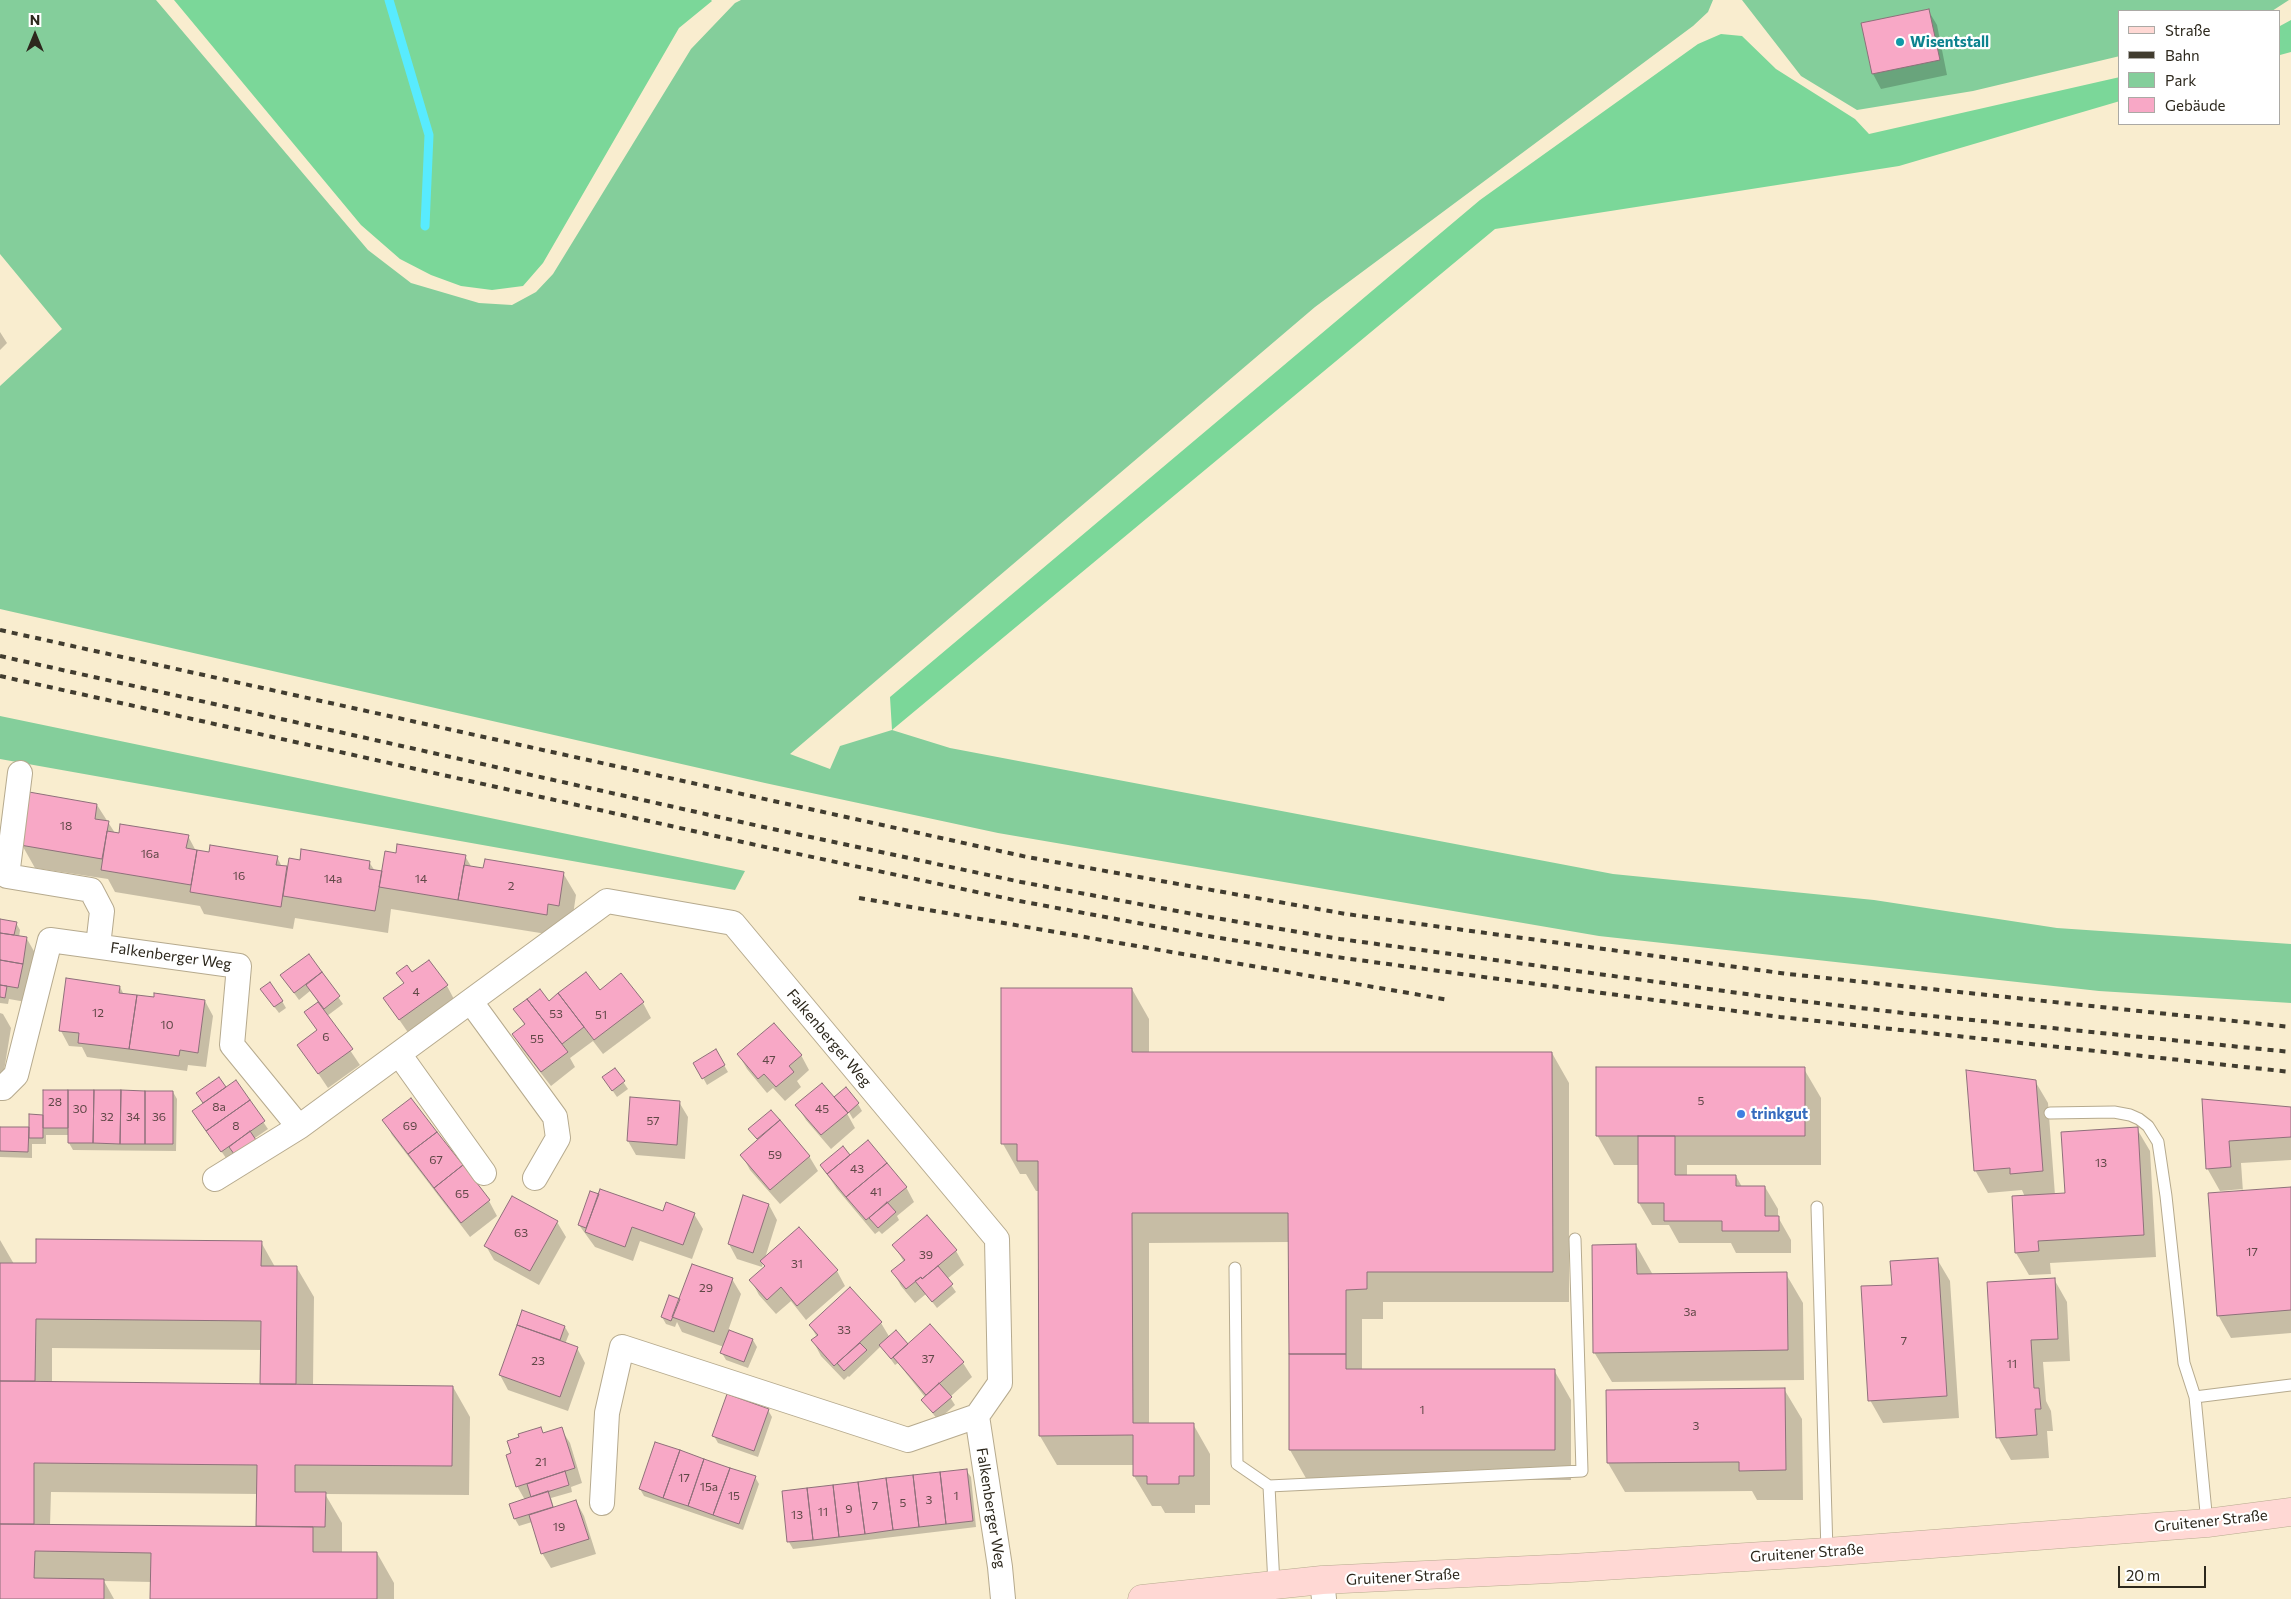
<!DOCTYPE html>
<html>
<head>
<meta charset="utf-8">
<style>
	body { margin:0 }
	#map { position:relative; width:2291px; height:1599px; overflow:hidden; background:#f9edcf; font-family:Commissioner,sans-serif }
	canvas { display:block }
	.legend { position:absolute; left:2118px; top:10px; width:162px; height:115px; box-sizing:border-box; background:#fff; border:1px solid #aba9a5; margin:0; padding:6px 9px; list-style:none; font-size:15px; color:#2d281d }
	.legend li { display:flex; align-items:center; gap:10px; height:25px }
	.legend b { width:25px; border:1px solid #aba9a5 }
	.north { position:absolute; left:10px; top:10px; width:50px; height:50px; -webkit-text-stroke:4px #fff; paint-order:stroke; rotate:0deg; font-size:14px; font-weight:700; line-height:20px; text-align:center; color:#2d281d }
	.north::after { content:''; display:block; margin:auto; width:18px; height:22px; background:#2d281d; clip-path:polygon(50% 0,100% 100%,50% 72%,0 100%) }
	.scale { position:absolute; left:2118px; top:1566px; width:88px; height:22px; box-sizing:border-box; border:2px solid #2d281d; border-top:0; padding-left:6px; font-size:15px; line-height:18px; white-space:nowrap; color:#2d281d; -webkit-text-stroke:4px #fff; paint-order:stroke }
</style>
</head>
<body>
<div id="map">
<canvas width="2291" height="1599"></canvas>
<ul class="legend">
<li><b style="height:6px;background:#ffd8d4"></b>Straße</li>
<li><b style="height:6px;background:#413c2f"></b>Bahn</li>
<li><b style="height:14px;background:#84ce9b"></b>Park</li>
<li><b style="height:14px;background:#f8a8c6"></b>Gebäude</li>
</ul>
<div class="north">N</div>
<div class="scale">20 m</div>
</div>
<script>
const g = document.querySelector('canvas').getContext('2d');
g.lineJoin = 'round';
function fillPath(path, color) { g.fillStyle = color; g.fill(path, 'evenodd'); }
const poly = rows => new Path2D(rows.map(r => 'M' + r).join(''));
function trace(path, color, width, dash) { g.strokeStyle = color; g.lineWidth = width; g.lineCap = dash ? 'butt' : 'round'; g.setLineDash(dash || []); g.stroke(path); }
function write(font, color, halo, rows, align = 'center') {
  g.font = font + ' Commissioner,sans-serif'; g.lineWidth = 4.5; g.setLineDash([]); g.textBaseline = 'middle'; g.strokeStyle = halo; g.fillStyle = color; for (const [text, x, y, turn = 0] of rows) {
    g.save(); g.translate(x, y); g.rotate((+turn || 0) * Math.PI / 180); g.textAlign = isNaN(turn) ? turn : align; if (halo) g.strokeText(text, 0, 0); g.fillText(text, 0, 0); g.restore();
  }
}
fillPath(poly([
	[0,0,156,0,368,250,411,283,479,303,512,305,536,292,553,274,691,49,735,3,741,0,1713,0,1708,12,1693,26,1315,307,790,754,830,769,840,746,892,730,950,748,1613,874,1874,900,2057,928,2291,944,2291,1003,2099,991,1599,936,998,833,765,783,0,609,0,386,62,329,0,254],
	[1742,0,2289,0,2272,11,2120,11,2120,56,1973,91,1857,110,1801,76],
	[0,716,745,871,735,890,0,759]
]), '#84ce9b');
fillPath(poly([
	[174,0,711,0,712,1,679,28,543,263,523,286,492,290,461,286,431,275,400,259,361,225],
	[2291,20,2291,52,2280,55,2280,26],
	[1721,34,1742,36,1776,69,1855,119,1869,134,2120,77,2120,101,1899,166,1495,229,892,730,890,697,1480,200,1698,44]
]), '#7bd799');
fillPath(poly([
	[1928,10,1937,25,1947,75,1881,89,1873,74,1862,24],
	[0,332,7,343,0,350],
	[97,805,115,833,188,836,196,851,277,857,282,867,288,868,301,862,369,862,375,871,383,873,465,856,472,868,563,873,576,895,571,928,559,936,391,909,388,933,295,918,293,929,204,914,200,906,115,892,108,879,35,868,22,845],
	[0,920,16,923,20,930,19,937,27,939,35,953,26,1002,9,999,8,1004,0,1003],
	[308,955,343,1004,327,1016,360,1065,328,1088,299,1045,318,1032,306,1012,319,1003,310,991,299,1000,281,975],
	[398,973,412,974,447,986,455,1001,409,1034,385,999,404,984],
	[586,974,600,992,643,1003,651,1018,603,1054,593,1041,570,1058,575,1067,551,1086,522,1049,514,1035,525,1026,515,1009,540,990,548,1003],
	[120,987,124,995,205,1001,213,1016,206,1067,188,1065,187,1071,87,1057,82,1047,69,1046,61,1031],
	[1132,989,1149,1019,1149,1054,1552,1053,1569,1083,1569,1302,1383,1302,1383,1319,1362,1319,1362,1370,1554,1370,1571,1400,1571,1480,1307,1480,1290,1450,1290,1242,1149,1243,1149,1424,1193,1424,1210,1454,1210,1505,1195,1505,1195,1513,1165,1513,1161,1506,1152,1506,1134,1476,1134,1465,1057,1465,1040,1436,1040,1191,1036,1191,1026,1174,1020,1174,1003,1144],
	[266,996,282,1001,286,1008,279,1013],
	[0,1013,3,1014,11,1028,3,1077,0,1077],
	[716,1051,728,1072,707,1085,695,1063],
	[739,1055,801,1055,809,1070,797,1081,801,1087,785,1101,773,1088,767,1093,747,1069],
	[1804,1069,1821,1098,1821,1165,1687,1165,1687,1176,1736,1176,1742,1187,1765,1187,1778,1209,1778,1217,1791,1240,1791,1253,1736,1253,1731,1243,1679,1243,1669,1225,1652,1225,1639,1203,1639,1165,1614,1165,1597,1135],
	[615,1070,628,1089,617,1097,608,1084],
	[218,1079,226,1089,236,1082,268,1129,226,1158,198,1118,204,1104,202,1100],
	[2035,1081,2048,1103,2055,1195,2066,1195,2137,1129,2150,1151,2156,1257,2050,1263,2051,1274,2029,1275,2016,1253,2025,1197,2022,1190,1988,1193,1975,1170],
	[173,1092,177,1099,176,1151,73,1150,69,1143,69,1135,46,1135,46,1144,32,1144,32,1158,0,1157,0,1128,30,1129,44,1116],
	[411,1099,489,1201,497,1216,470,1237,392,1135,384,1120],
	[2203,1100,2291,1110,2291,1160,2241,1163,2243,1192,2291,1189,2291,1333,2231,1338,2218,1315,2243,1189,2220,1191,2207,1168],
	[679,1102,688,1117,685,1159,636,1155,628,1141],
	[858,1104,862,1111,853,1119,846,1107,844,1108,855,1128,831,1149,806,1120,797,1105],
	[771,1112,809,1156,818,1171,780,1204,750,1170,742,1155,758,1141,750,1130],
	[850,1157,906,1187,914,1202,897,1216,899,1220,882,1234,879,1231,875,1234,837,1189,821,1165],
	[591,1192,663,1213,694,1214,703,1229,692,1259,640,1241,633,1261,595,1247,579,1225],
	[769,1205,777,1220,765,1258,799,1228,837,1271,845,1286,806,1320,791,1301,776,1314,759,1295,751,1280,765,1268,763,1263,762,1267,737,1259,729,1244],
	[557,1222,566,1237,539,1285,494,1260,486,1246],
	[0,1240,14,1264,37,1264,261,1242,275,1267,297,1268,314,1297,313,1386,453,1387,470,1417,469,1495,325,1494,342,1523,342,1553,377,1553,394,1583,394,1599,152,1599,152,1582,104,1581,114,1599,0,1599],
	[52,1348,262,1350,262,1385,52,1383],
	[51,1492,258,1494,258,1528,50,1526],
	[894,1245,956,1251,964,1265,947,1279,956,1292,937,1308,926,1294,915,1303,901,1286,893,1271,904,1262],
	[1636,1245,1653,1275,1786,1274,1803,1303,1804,1380,1612,1382,1594,1352],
	[1937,1259,1950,1281,1959,1418,1883,1423,1870,1400,1893,1286],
	[732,1279,741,1294,728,1331,753,1340,757,1347,748,1368,726,1360,722,1353,724,1347,682,1332,677,1322,675,1327,666,1324,662,1317,680,1300],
	[2054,1279,2067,1302,2070,1361,2043,1362,2046,1401,2051,1411,2053,1431,2047,1431,2049,1458,2011,1460,1998,1437,1989,1283],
	[850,1289,881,1323,890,1338,908,1346,963,1363,972,1377,950,1397,955,1405,938,1420,922,1400,925,1397,898,1363,895,1365,881,1346,849,1377,848,1376,844,1380,821,1356,813,1341,817,1337,810,1325],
	[523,1312,565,1327,569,1334,565,1344,577,1348,585,1363,568,1411,508,1390,500,1375],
	[1784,1389,1802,1419,1803,1500,1757,1500,1752,1491,1625,1492,1608,1463],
	[768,1410,772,1417,758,1457,718,1443,714,1436],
	[561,1429,570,1443,582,1483,571,1487,572,1492,551,1498,554,1508,576,1501,584,1516,596,1554,551,1568,542,1553,532,1522,519,1526,515,1519,525,1500,517,1486,544,1434],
	[966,1470,971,1477,976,1527,793,1549,789,1542,783,1492],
	[755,1477,759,1484,743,1530,644,1496,640,1489]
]), '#0003');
trace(poly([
	[389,0,429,135,425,226]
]), '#58ebfe', 9);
const building = poly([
	[1929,9,1940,60,1872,74,1861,23,1929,9],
	[29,792,97,804,95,819,109,821,102,859,20,845,29,792],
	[120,824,189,835,186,848,197,850,191,885,101,870,107,831,119,833,120,824],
	[397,844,466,855,458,900,379,887,385,851,396,853,397,844],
	[210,845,278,856,276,865,287,866,281,907,190,892,197,850,209,852,210,845],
	[301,849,370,861,369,869,382,871,375,911,283,896,289,858,300,860,301,849],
	[485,859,564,872,559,906,548,904,547,915,458,900,464,865,483,868,485,859],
	[0,919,17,922,14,935,0,933,0,919],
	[0,933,27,937,23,964,0,960,0,933],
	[309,954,322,972,294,993,280,975,309,954],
	[0,960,23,964,18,988,0,985,0,960],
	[429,960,448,985,399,1020,383,998,404,983,396,973,407,965,412,972,429,960],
	[322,972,340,996,324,1009,306,985,322,972],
	[586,972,600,990,621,973,644,1002,594,1040,558,993,586,972],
	[66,978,120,986,119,993,137,995,129,1049,78,1043,79,1033,59,1031,66,978],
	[270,982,283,1001,274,1007,260,989,270,982],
	[0,985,7,986,5,998,0,997,0,985],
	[1001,988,1132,988,1132,1052,1552,1052,1553,1272,1367,1272,1367,1289,1346,1290,1346,1354,1289,1354,1288,1213,1132,1213,1133,1423,1194,1423,1194,1476,1179,1476,1179,1484,1147,1484,1147,1476,1133,1476,1133,1435,1039,1436,1038,1161,1017,1161,1017,1144,1001,1144,1001,988],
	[540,989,549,1001,558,993,584,1027,562,1044,527,999,540,989],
	[154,993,205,1000,198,1053,180,1050,179,1056,129,1049,137,995,154,997,154,993],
	[527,999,568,1052,541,1072,512,1034,525,1024,513,1009,527,999],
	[318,1002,353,1049,318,1074,297,1045,317,1030,304,1012,318,1002],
	[774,1023,802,1055,789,1066,794,1072,776,1087,764,1074,758,1079,737,1054,774,1023],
	[716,1049,725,1065,702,1079,693,1063,716,1049],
	[1596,1067,1805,1067,1805,1136,1596,1136,1596,1067],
	[615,1068,625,1081,612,1091,602,1077,615,1068],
	[1966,1070,2036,1080,2043,1171,2010,1174,2010,1168,1974,1171,1966,1070],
	[219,1077,226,1087,203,1103,196,1093,219,1077],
	[236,1080,250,1100,206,1131,192,1111,236,1080],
	[822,1083,848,1113,821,1135,795,1105,822,1083],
	[846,1087,859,1103,848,1113,834,1097,846,1087],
	[43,1090,68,1090,68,1128,43,1128,43,1090],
	[68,1090,94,1090,93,1143,68,1143,68,1090],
	[94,1090,121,1090,120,1144,93,1143,94,1090],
	[121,1090,145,1091,145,1144,120,1144,121,1090],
	[145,1091,173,1091,173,1144,145,1144,145,1091],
	[630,1097,680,1101,677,1145,627,1141,630,1097],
	[411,1098,437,1132,408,1154,382,1120,411,1098],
	[2202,1099,2291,1107,2291,1137,2229,1141,2231,1167,2206,1169,2202,1099],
	[250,1100,265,1121,221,1152,206,1131,250,1100],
	[771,1110,780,1120,757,1139,748,1129,771,1110],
	[29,1114,43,1115,43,1138,29,1138,29,1114],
	[780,1120,810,1156,770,1190,740,1155,780,1120],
	[0,1127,29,1127,28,1152,0,1151,0,1127],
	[2138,1127,2144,1235,2038,1241,2039,1251,2015,1253,2012,1196,2065,1193,2061,1132,2138,1127],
	[250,1131,258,1143,237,1158,229,1147,250,1131],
	[437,1132,463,1165,434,1188,408,1154,437,1132],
	[1638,1136,1675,1136,1675,1175,1736,1175,1736,1186,1765,1186,1765,1216,1779,1216,1779,1231,1722,1231,1722,1221,1664,1221,1664,1203,1638,1203,1638,1136],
	[868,1140,887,1163,846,1197,827,1174,868,1140],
	[843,1146,850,1155,827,1174,820,1165,843,1146],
	[887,1163,907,1187,866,1220,846,1197,887,1163],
	[463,1165,490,1200,461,1223,434,1188,463,1165],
	[2291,1187,2291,1310,2217,1316,2208,1193,2291,1187],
	[600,1189,663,1211,666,1202,695,1213,683,1245,632,1227,625,1247,585,1232,600,1189],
	[590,1191,599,1194,586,1228,578,1225,590,1191],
	[743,1195,769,1204,753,1253,728,1244,743,1195],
	[512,1196,558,1221,530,1271,484,1246,512,1196],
	[887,1202,896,1212,878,1228,869,1218,887,1202],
	[927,1215,957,1250,922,1279,921,1277,906,1289,891,1271,905,1260,892,1245,927,1215],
	[799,1227,838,1270,797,1306,781,1287,767,1300,749,1280,765,1266,760,1261,799,1227],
	[36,1239,262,1241,261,1266,297,1266,296,1384,260,1384,261,1321,36,1319,35,1381,0,1381,0,1263,36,1263,36,1239],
	[1636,1244,1637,1274,1787,1272,1788,1350,1593,1353,1592,1245,1636,1244],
	[1938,1258,1947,1396,1868,1401,1861,1286,1892,1285,1890,1261,1938,1258],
	[692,1264,733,1278,714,1332,672,1317,692,1264],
	[938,1266,953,1284,932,1302,915,1281,921,1277,922,1279,938,1266],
	[2055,1278,2058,1339,2031,1340,2034,1388,2039,1388,2041,1409,2035,1409,2037,1435,1996,1438,1987,1282,2055,1278],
	[850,1287,882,1322,834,1366,811,1340,818,1335,809,1325,850,1287],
	[669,1295,680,1299,671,1321,661,1317,669,1295],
	[522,1310,565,1326,560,1340,517,1325,522,1310],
	[930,1324,964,1362,926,1395,893,1357,930,1324],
	[517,1325,578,1347,560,1397,499,1375,517,1325],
	[729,1330,753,1339,744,1362,720,1353,729,1330],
	[896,1330,908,1344,891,1359,879,1345,896,1330],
	[860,1343,867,1350,844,1371,837,1363,860,1343],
	[1289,1354,1346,1354,1346,1369,1555,1369,1555,1450,1289,1450,1289,1354],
	[0,1381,453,1386,452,1466,295,1465,295,1492,326,1492,325,1527,256,1526,257,1465,34,1463,34,1524,0,1524,0,1381],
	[939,1383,952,1397,933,1413,921,1400,939,1383],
	[1785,1388,1786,1470,1739,1471,1739,1462,1607,1463,1606,1390,1785,1388],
	[727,1394,769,1409,754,1451,712,1436,727,1394],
	[541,1427,543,1433,562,1427,575,1468,516,1487,506,1455,511,1453,507,1441,519,1437,518,1434,541,1427],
	[655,1442,680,1450,663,1498,639,1489,655,1442],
	[680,1450,704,1459,688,1506,663,1498,680,1450],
	[704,1459,730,1468,713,1515,688,1506,704,1459],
	[730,1468,756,1476,739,1524,713,1515,730,1468],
	[967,1469,973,1521,946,1524,940,1472,967,1469],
	[565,1471,569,1485,531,1497,527,1484,565,1471],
	[940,1472,946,1524,919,1527,913,1475,940,1472],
	[913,1475,919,1527,893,1530,886,1478,913,1475],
	[886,1478,893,1530,865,1534,858,1482,886,1478],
	[858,1482,865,1534,839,1537,833,1485,858,1482],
	[833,1485,839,1537,813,1540,807,1488,833,1485],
	[807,1488,813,1540,787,1542,782,1491,807,1488],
	[548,1491,553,1507,514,1519,509,1504,548,1491],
	[576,1500,589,1539,541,1554,529,1515,576,1500],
	[0,1524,313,1527,313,1552,377,1552,377,1599,150,1599,151,1553,35,1551,34,1578,104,1579,104,1599,0,1599,0,1524]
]);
fillPath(building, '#f8a8c6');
trace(building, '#8e707a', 1);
const lane = poly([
	[2050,1113,2114,1112,2130,1115,2139,1119,2148,1126,2158,1142,2166,1196,2184,1363,2195,1397],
	[1817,1207,1827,1552],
	[1235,1268,1237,1464,1269,1486],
	[2207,1523,2195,1397,2291,1385],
	[1274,1585,1269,1486,1582,1471,1575,1239]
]);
const street = poly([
	[20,773,7,876,91,890,102,911,98,946],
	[471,1002,555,1117,558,1138,535,1178],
	[399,1054,484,1173],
	[0,1088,3,1088,16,1075,50,940,239,966,232,1045,299,1127,607,901,733,923,997,1239,1000,1383,977,1416,1000,1567,1003,1599],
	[215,1179,299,1127],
	[602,1503,607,1413,622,1347,908,1440,977,1416],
	[1322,1580,1324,1599]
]);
const secondary = poly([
	[1142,1599,1322,1580,1571,1568,1827,1552,2207,1523,2291,1512]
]);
trace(lane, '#b6aa8e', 13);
trace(street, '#b6aa8e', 26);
trace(secondary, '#b6aa8e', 29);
trace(lane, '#fff', 11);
trace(street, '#fff', 24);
trace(secondary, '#ffd8d4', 28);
trace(poly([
	[0,630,1027,857,1346,914,1788,974,2291,1027],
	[0,656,759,826,1021,882,1204,916,1340,939,1783,999,1912,1014,2291,1052],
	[0,676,756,845,1014,900,1202,935,1336,957,1780,1017,2291,1072],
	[859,898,1449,1000]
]), '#413c2f', 4, [6, 6]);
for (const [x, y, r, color] of [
	[1900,42,5,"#0f9aa8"],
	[1741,1114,5,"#3f7fe0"]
]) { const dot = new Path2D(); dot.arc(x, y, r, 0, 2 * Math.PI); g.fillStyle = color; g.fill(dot); trace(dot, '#fff', 2); }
write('12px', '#604847', null, [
	["18",66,826],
	["16a",150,854],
	["16",239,876],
	["14a",333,879],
	["14",421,879],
	["2",511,886],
	["4",416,992],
	["12",98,1013],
	["53",556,1014],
	["51",601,1015],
	["10",167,1025],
	["6",326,1037],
	["55",537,1039],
	["47",769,1060],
	["5",1701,1101],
	["28",55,1102],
	["8a",219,1107],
	["30",80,1109],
	["45",822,1109],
	["32",107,1117],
	["34",133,1117],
	["36",159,1117],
	["57",653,1121],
	["8",236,1126],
	["69",410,1126],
	["59",775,1155],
	["67",436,1160],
	["13",2101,1163],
	["43",857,1169],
	["41",876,1192],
	["65",462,1194],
	["63",521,1233],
	["17",2252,1252],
	["39",926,1255],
	["31",797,1264],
	["29",706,1288],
	["3a",1690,1312],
	["33",844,1330],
	["7",1904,1341],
	["37",928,1359],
	["23",538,1361],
	["11",2012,1364],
	["1",1422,1410],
	["3",1696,1426],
	["21",541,1462],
	["17",684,1478],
	["15a",709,1487],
	["15",734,1496],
	["1",956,1496],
	["3",929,1500],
	["5",903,1503],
	["7",875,1506],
	["9",849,1509],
	["11",823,1512],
	["13",797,1515],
	["19",559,1527]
]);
write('bold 15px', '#0d838f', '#fff', [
	["Wisentstall",1910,42]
], 'left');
write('15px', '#2d281d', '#fff', [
	["Falkenberger Weg",171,956,8],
	["Falkenberger Weg",829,1038,50],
	["Falkenberger Weg",991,1508,81],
	["Gruitener Straße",2211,1521,-6],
	["Gruitener Straße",1807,1553,-4],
	["Gruitener Straße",1403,1577,-3]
]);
write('bold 15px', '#366cbe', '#fff', [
	["trinkgut",1751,1114]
], 'left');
</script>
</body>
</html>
